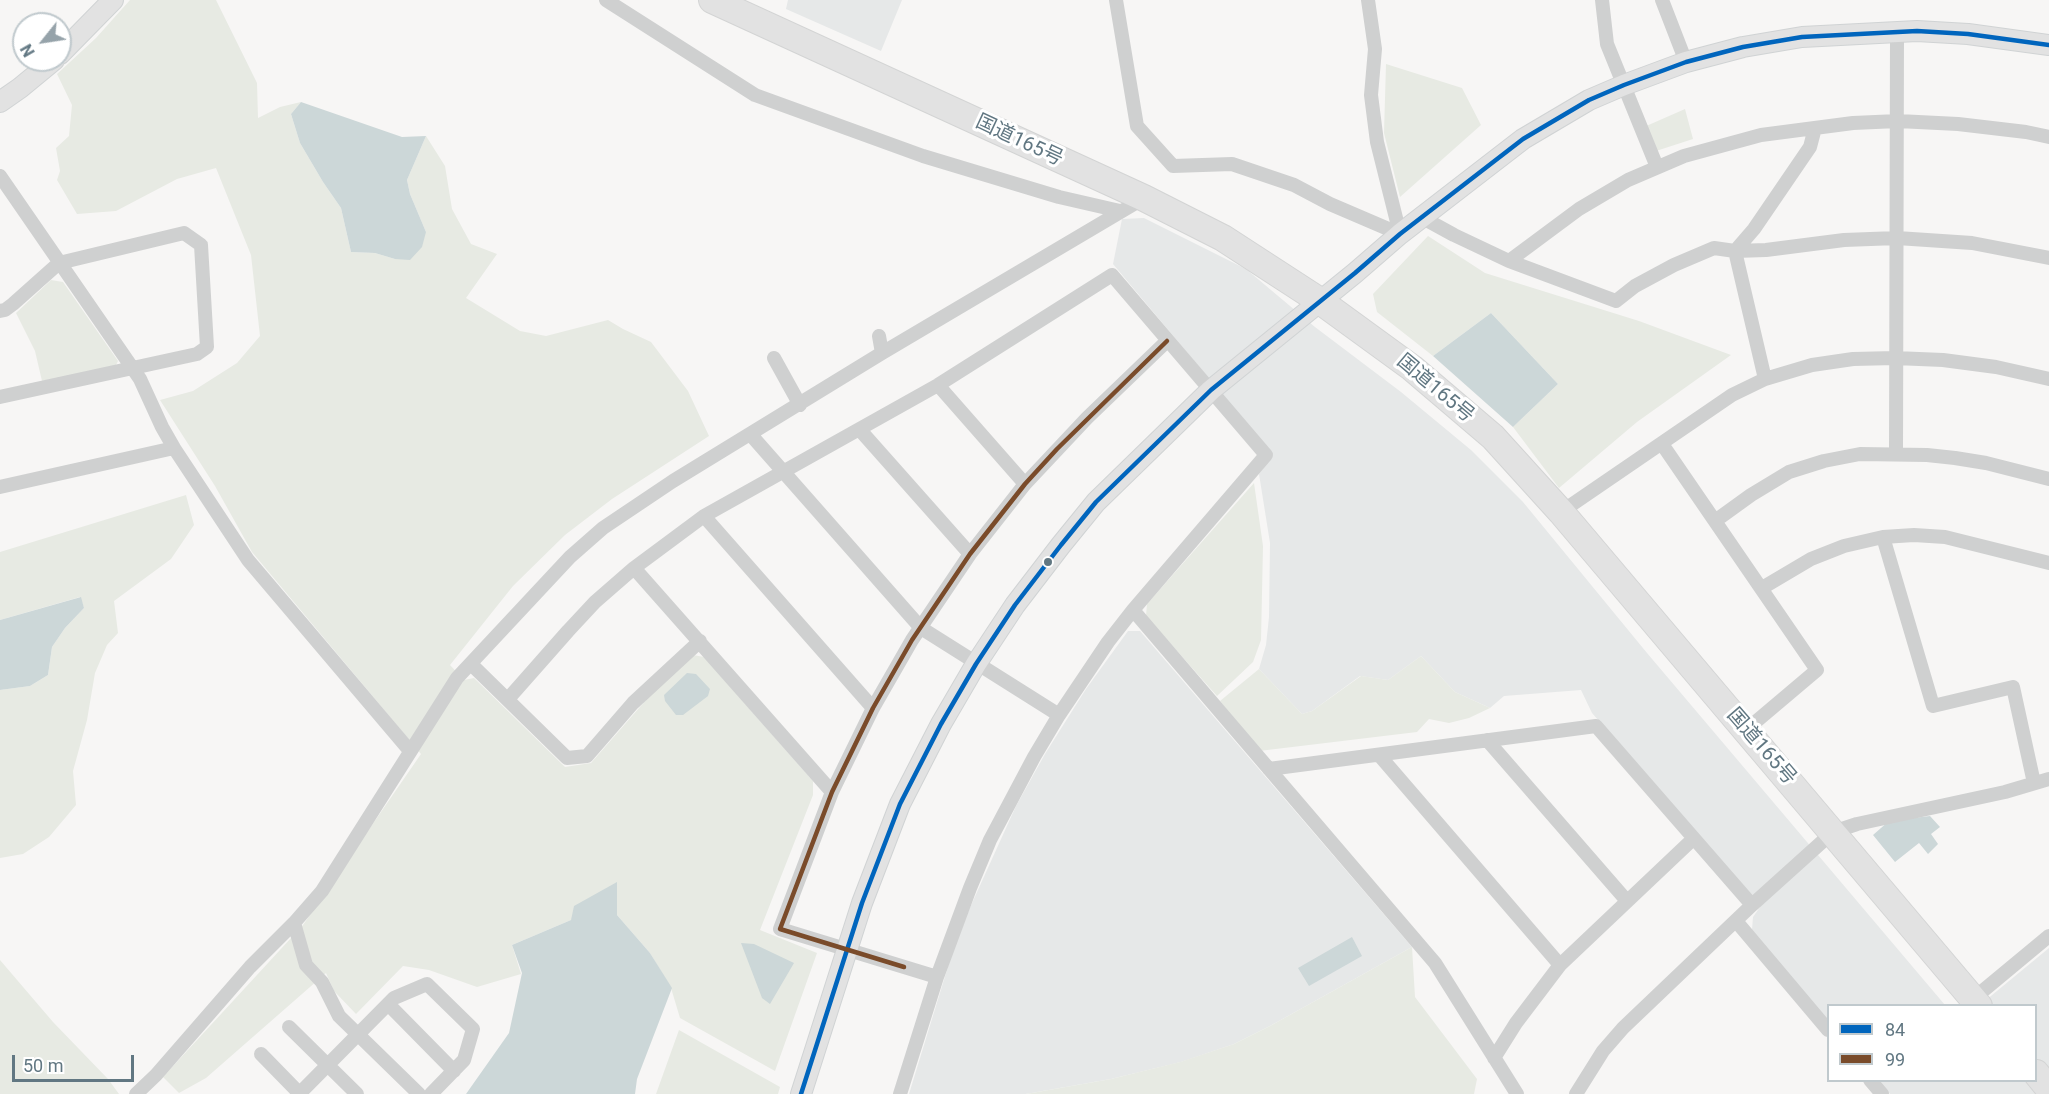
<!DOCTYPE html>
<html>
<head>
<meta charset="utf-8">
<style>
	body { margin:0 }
	#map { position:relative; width:2049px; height:1094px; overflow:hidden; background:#f7f6f5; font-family:Roboto,sans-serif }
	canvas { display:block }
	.legend { position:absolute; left:1827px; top:1004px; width:210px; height:78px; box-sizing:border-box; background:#fff; border:2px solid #c0c9cd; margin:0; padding:8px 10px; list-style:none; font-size:18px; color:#617782 }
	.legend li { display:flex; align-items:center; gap:12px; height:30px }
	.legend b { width:30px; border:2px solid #c0c9cd }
	.north { position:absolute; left:12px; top:12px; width:60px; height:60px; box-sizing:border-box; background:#fff; border:2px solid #c0c9cd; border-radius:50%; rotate:240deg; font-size:16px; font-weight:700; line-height:24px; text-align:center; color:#617782 }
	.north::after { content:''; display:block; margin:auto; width:21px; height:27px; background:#96a3aa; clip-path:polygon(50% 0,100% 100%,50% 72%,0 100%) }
	.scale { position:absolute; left:12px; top:1055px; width:122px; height:27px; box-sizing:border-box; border:3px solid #617782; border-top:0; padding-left:8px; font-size:18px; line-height:21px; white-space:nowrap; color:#617782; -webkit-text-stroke:4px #fff; paint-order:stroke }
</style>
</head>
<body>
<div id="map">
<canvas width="2049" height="1094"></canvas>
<ul class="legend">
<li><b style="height:8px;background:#0065bd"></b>84</li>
<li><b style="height:8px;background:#7a4b2a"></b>99</li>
</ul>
<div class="north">N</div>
<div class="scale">50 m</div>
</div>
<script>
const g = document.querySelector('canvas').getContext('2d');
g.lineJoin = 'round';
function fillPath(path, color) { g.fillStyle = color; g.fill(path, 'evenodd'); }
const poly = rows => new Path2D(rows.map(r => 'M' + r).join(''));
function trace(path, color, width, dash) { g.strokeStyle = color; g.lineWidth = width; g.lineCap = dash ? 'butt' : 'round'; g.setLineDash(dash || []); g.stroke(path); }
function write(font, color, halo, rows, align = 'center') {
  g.font = font + ' Roboto,"Noto Sans JP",sans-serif'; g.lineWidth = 6; g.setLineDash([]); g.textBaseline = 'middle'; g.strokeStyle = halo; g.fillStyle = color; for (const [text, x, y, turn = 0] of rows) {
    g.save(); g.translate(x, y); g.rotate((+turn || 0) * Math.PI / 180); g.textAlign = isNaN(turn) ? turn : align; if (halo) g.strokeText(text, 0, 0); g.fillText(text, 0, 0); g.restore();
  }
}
fillPath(poly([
	[788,0,902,0,881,51,786,9],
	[1144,218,1246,269,1315,327,1401,392,1471,450,1523,502,1647,653,1945,1005,1828,1006,1828,1021,1752,930,1753,917,1760,907,1592,713,1581,690,1504,696,1490,708,1455,692,1421,656,1388,680,1360,676,1312,711,1302,714,1259,669,1266,645,1269,617,1270,543,1259,474,1273,455,1113,264,1122,219],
	[1128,631,1140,631,1412,947,1270,1026,1234,1044,1181,1062,1111,1079,1026,1094,909,1094,958,934,1016,806,1045,754,1086,689],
	[2049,948,2049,1094,1890,1094,1879,1081,2036,1080,2036,1006,1980,1005]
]), '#e6e8e8');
fillPath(poly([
	[130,0,216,0,257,83,258,118,280,107,301,102,291,114,300,143,323,182,341,208,351,252,375,253,395,259,426,232,410,194,407,180,426,136,445,166,452,209,471,244,497,254,466,298,520,331,546,336,608,320,623,329,651,342,688,391,709,436,612,499,565,535,513,586,450,665,464,680,474,678,565,767,591,763,653,692,693,655,704,657,813,781,813,795,760,930,817,953,775,1071,680,1018,671,988,650,953,617,915,617,883,571,920,512,945,521,974,477,987,429,970,403,966,356,1014,334,991,326,973,206,1078,179,1093,163,1077,303,925,421,754,252,552,215,486,160,400,193,391,237,363,260,336,251,255,216,168,177,179,116,211,77,214,57,180,60,171,56,148,69,136,72,105,57,74,96,38],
	[1386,64,1462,88,1481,125,1400,197,1384,133],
	[1685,109,1693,139,1656,151,1644,127],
	[1428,236,1485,273,1639,321,1731,355,1637,422,1559,488,1513,427,1558,384,1491,313,1433,356,1377,312,1373,294],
	[51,280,63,282,118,361,115,367,42,381,35,351,16,313],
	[1254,483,1263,546,1261,640,1253,662,1217,696,1146,616,1147,604],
	[186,495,194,525,171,559,114,601,118,633,107,645,95,673,87,720,73,771,76,805,49,837,23,854,0,858,0,690,30,686,48,675,52,647,65,628,84,608,80,597,0,620,0,552],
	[1421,656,1455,692,1490,708,1469,718,1449,723,1429,719,1417,732,1259,751,1220,701,1259,669,1302,714,1312,711,1361,676,1388,680],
	[1412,947,1415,997,1477,1079,1474,1094,1026,1094,1111,1079,1180,1062,1234,1044,1270,1026],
	[0,960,53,1022,108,1079,119,1094,0,1094],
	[679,1030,780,1087,778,1094,656,1094]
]), '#e7eae3');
fillPath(poly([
	[301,102,402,137,426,136,407,180,410,194,426,232,422,247,410,260,395,259,375,253,351,252,341,208,323,182,300,143,291,114],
	[1491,313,1558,384,1513,427,1433,356],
	[81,597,84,608,65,628,52,647,48,675,30,686,0,690,0,620],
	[687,673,696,674,710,689,708,696,683,715,676,715,665,701,664,695],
	[1930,816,1940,827,1931,834,1938,844,1928,854,1919,843,1895,862,1873,835,1889,821],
	[617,882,617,915,650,953,672,988,637,1079,635,1094,466,1094,509,1033,522,973,512,945,571,920,574,906],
	[1352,937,1362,956,1309,986,1298,968],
	[741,943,754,944,794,963,770,1004,762,998]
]), '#ccd7d8');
const secondary = poly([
	[60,54,113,0],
	[0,102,20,88,54,60],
	[801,1094,862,903,900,804,941,724,976,664,1015,605,1061,545,1096,502,1211,390,1355,273,1400,234,1523,139,1589,100,1624,85,1686,62,1743,47,1802,37,1917,31,1968,34,2049,45]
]);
const highway = poly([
	[712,0,1144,198,1223,238,1320,301,1412,368,1493,437,1561,512,1979,1006],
	[2036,1073,2049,1089]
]);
trace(secondary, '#d0d3d4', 22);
trace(highway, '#d3d4d4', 28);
trace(poly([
	[606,0,755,95,923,156,1059,197,1120,211],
	[1116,0,1137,126,1173,166,1232,164,1294,185,1330,204,1400,234],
	[1368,0,1375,49,1371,95,1377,142,1400,234],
	[1602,0,1607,44,1657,167],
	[1662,0,1686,62],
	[0,176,140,379,162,427,174,448,248,560,410,751],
	[1423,218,1454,235,1509,261,1616,301,1635,286,1674,265,1714,248,1735,251,1766,250,1844,240,1897,238,1972,243,2049,258],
	[1735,251,1754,229,1810,147,1815,128],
	[1735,251,1765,379],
	[1509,261,1579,209,1628,180,1684,156,1761,135,1853,123,1898,121,1958,124,2026,132,2049,137],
	[0,311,5,310,13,304,59,263,184,233,201,245,207,347,197,354,0,397],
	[879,336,882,353],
	[774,358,800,405],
	[938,385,1025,484],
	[860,430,970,554],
	[751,435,921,628,1059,715],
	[1662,444,1817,670,1746,730],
	[1896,454,1897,32],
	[0,487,174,448],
	[1561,512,1732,395,1765,379,1812,365,1853,359,1895,358,1943,360,1996,367,2049,379],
	[704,516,873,708],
	[1715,521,1751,495,1789,472,1824,461,1860,454,1927,455,1955,458,1986,463,2049,479],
	[1883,537,1933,706,2013,687,2034,783],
	[634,568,832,792],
	[1762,588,1811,559,1844,546,1883,537,1914,535,1945,537,2049,563],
	[1133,610,1435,963,1517,1094],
	[471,664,567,758,587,756,633,703,700,641],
	[508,699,568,631,595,602,634,568,704,516,938,385,1112,275,1266,455,1133,610,1108,642,1059,715,1034,757,990,840,970,888,937,977,900,1094],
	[1487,740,1627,901],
	[1379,755,1560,965],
	[1269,769,1596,726,1752,905],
	[1736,921,1828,1030],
	[294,923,306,965,322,982,339,1016,419,1094],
	[937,977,780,929,832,792,873,708,912,640,970,554,1025,484,1087,418,1167,341],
	[1973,999,2049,936],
	[389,1005,454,1071],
	[289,1027,357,1094],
	[261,1054,300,1094],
	[1494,1058,1516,1023,1560,965,1693,839],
	[1870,1080,1882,1094],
	[136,1094,156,1075,250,967,294,923,322,891,457,678,570,557,603,528,673,481,882,353,1144,198],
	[299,1094,394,998,427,984,473,1029,464,1060,431,1094],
	[1576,1094,1603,1051,1623,1028,1752,905,1833,832,1857,824,2005,792,2049,779]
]), '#cfd0d0', 14);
trace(secondary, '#e2e2e2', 20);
trace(highway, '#e2e2e2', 26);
trace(poly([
	[801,1094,862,903,900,804,941,724,976,664,1015,605,1061,545,1096,502,1211,390,1355,273,1400,234,1523,139,1589,100,1624,85,1686,62,1743,47,1802,37,1917,31,1968,34,2049,45]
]), '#0065bd', 4.5);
trace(poly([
	[904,967,780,929,832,792,873,708,912,640,970,554,1025,484,1057,449,1167,341]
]), '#7a4b2a', 4.5);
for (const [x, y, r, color] of [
	[1048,562,5,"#617782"]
]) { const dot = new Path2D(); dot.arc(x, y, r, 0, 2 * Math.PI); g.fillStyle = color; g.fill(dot); trace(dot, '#fff', 2); }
write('20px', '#617782', '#fff', [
	["国道165号",1019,141,25],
	["国道165号",1435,389,40],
	["国道165号",1761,747,49]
]);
</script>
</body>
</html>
